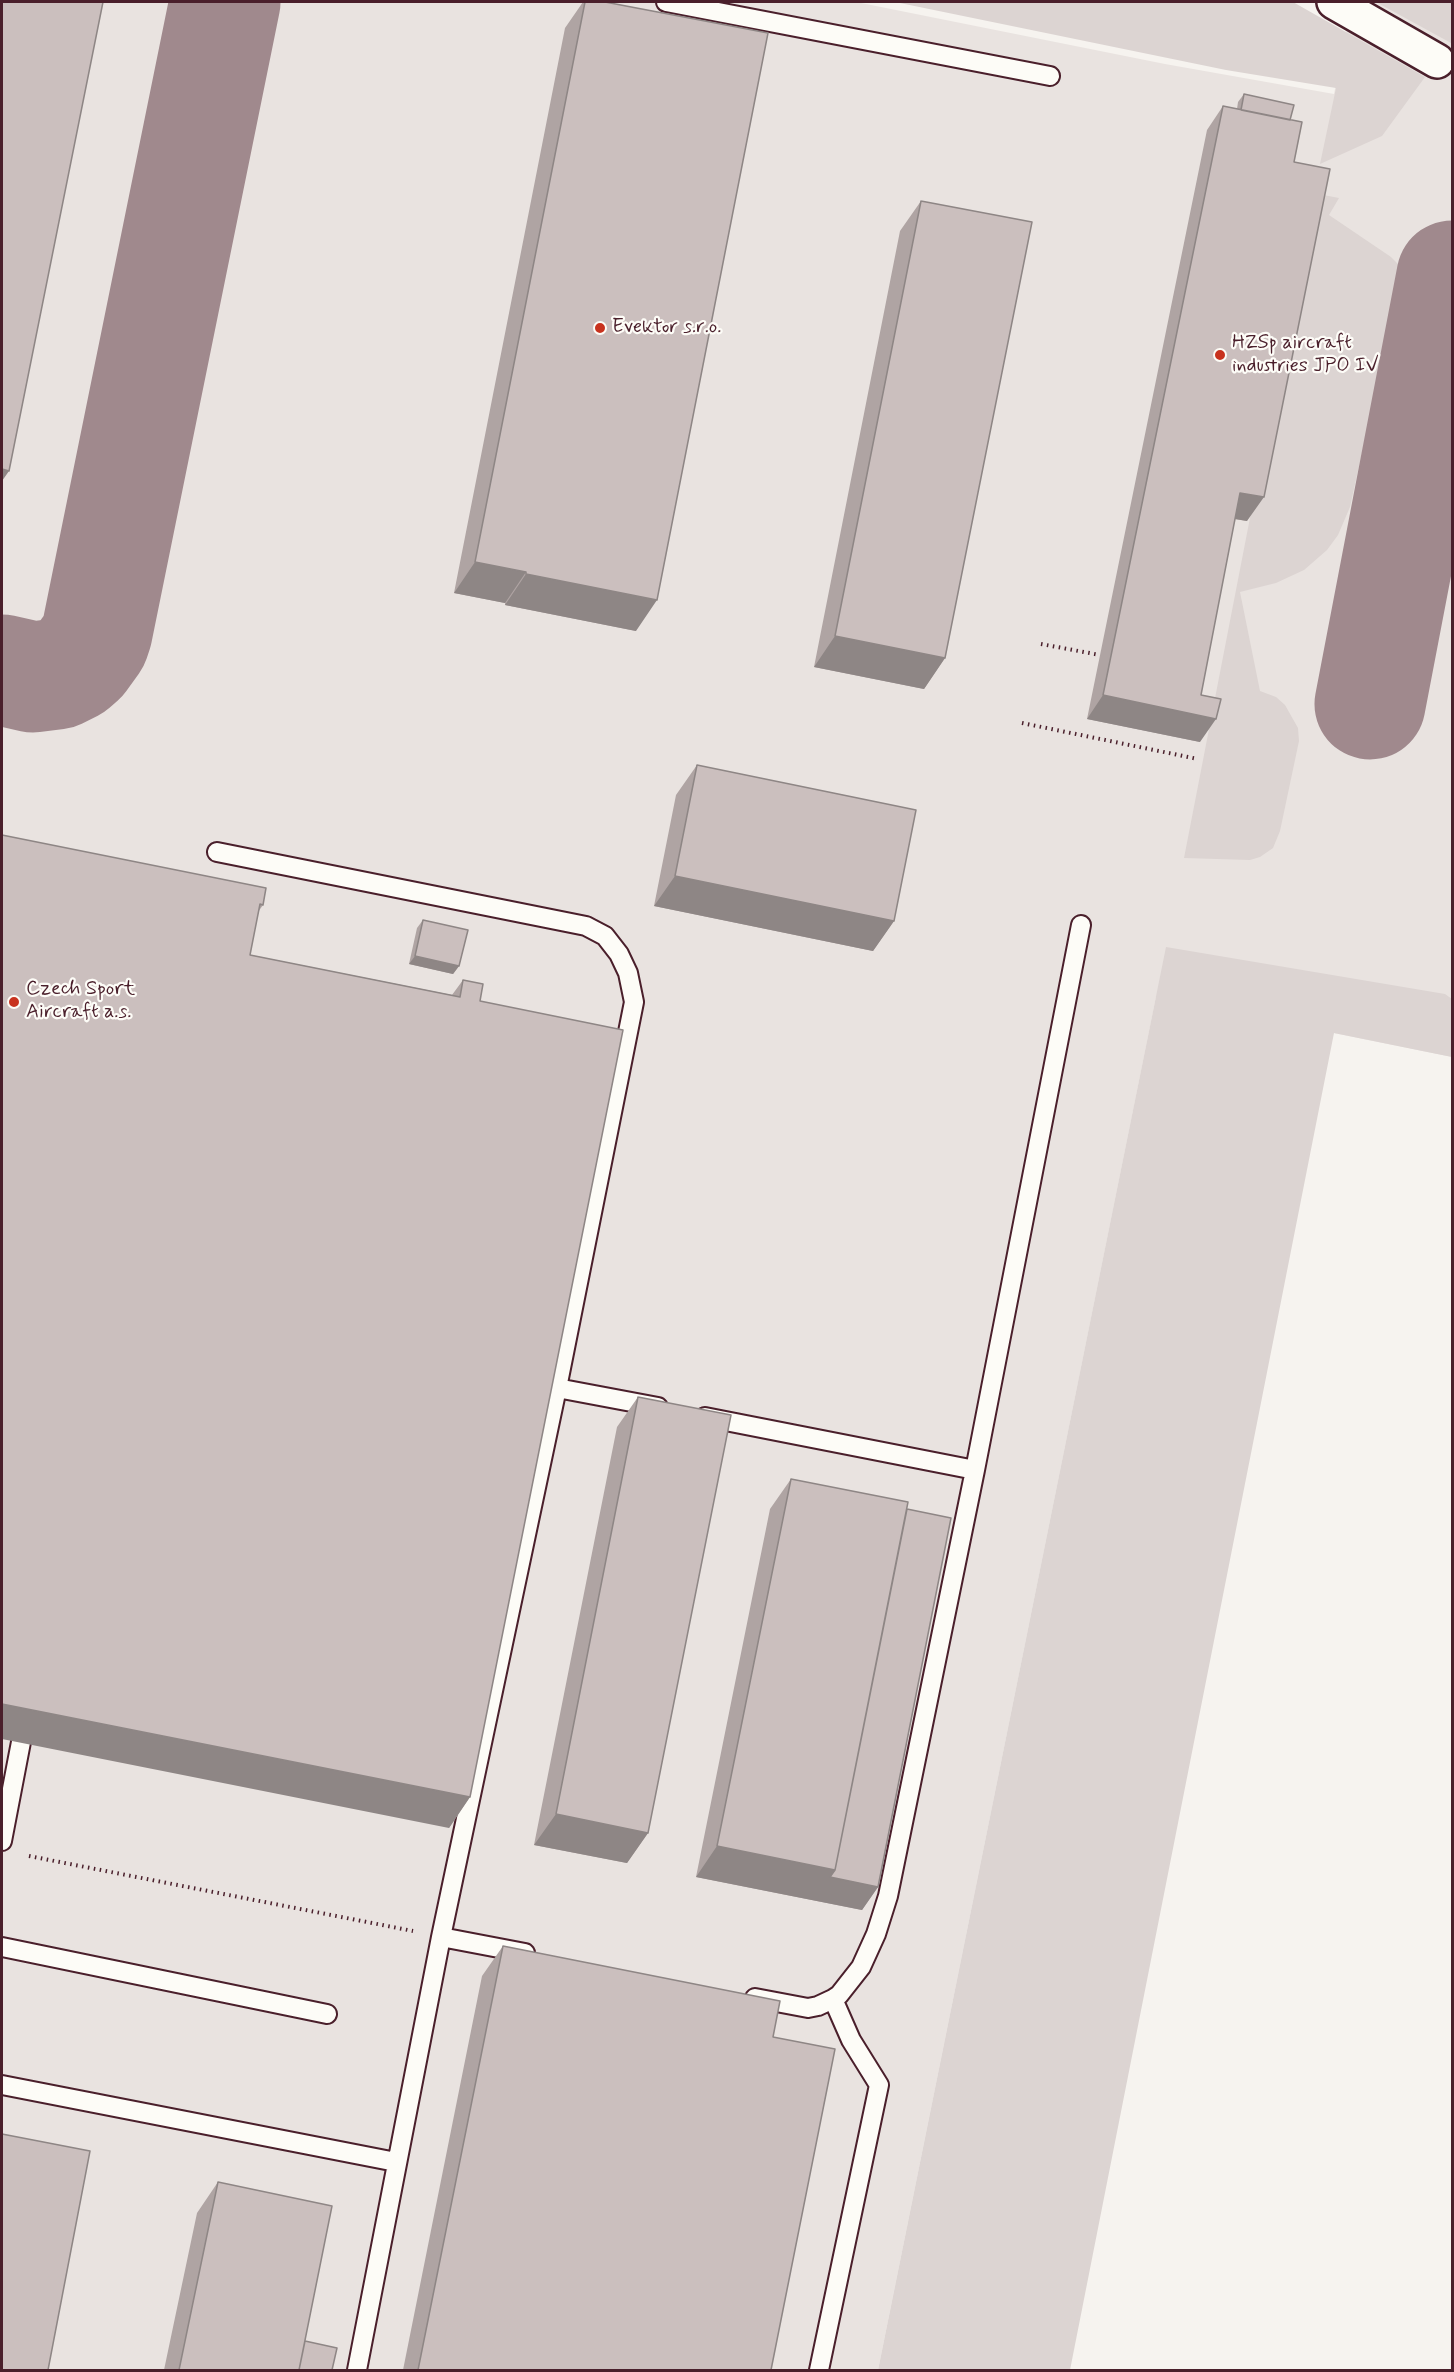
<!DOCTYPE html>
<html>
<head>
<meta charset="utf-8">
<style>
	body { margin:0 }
	#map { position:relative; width:1454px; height:2372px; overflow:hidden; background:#f6f3ef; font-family:Mynerve,sans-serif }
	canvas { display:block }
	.frame { position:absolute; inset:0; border:3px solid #4a1f2b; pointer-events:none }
</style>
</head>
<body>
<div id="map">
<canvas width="1454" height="2372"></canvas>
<div class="frame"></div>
</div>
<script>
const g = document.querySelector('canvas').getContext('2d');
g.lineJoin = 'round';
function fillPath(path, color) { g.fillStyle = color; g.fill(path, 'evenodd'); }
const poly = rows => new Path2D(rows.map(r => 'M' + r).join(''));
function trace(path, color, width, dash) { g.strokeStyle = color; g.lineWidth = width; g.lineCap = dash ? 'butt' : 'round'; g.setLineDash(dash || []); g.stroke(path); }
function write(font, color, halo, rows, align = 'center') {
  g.font = font + ' Mynerve,sans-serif'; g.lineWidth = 4.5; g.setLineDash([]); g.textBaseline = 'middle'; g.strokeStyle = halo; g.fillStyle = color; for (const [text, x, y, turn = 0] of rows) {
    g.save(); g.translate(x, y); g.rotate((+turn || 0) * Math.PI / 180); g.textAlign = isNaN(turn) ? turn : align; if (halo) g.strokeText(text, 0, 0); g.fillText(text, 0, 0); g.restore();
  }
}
fillPath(poly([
	[2,2,856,2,1165,64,1334,94,1352,2,1452,2,1452,1057,1156,997,878,2370,2,2370]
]), '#e9e3e0');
fillPath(poly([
	[895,2,1293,2,1425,77,1382,136,1320,164,1336,88,1226,70],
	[1376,2,1452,2,1452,41,1451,43],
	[1313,193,1339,198,1329,215,1391,257,1398,264,1405,281,1405,295,1377,384,1350,507,1338,535,1327,550,1304,570,1276,583,1240,592,1260,691,1276,697,1285,705,1298,728,1299,741,1280,831,1273,848,1260,857,1250,860,1184,858],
	[1166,947,1445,994,1452,999,1452,1057,1334,1033,1070,2370,878,2370]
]), '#dcd4d2');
trace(poly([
	[2,670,33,677,57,674,73,666,81,659,94,641,97,632,225,2],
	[1370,704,1452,276]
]), '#a0898d', 111);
const lane = poly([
	[666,2,1050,76],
	[217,852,586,926,605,936,619,954,628,973,634,1002,557,1388,441,1937,357,2370],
	[557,1388,658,1407],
	[705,1417,975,1470,1081,925],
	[2,1841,21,1742],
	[441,1937,525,1953],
	[2,1947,327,2014],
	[755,1998,808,2008,818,2006,833,1999,839,1995,861,1967,876,1934,888,1896,975,1470],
	[2,2085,396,2162],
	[819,2370,879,2085,851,2040,833,1999]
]);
const street = poly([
	[1334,2,1437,61]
]);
trace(lane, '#4a1f2b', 22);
trace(street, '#4a1f2b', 38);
trace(poly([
	[1041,644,1100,655],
	[1022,723,1198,759],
	[29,1856,413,1931]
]), '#4a1f2b', 4, [1.5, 4.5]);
trace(lane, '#fdfcf7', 18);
trace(street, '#fdfcf7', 33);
fillPath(poly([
	[583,2,605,2,636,631,505,605,505,603,454,593,565,28],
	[1244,94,1290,120,1294,162,1247,521,1235,519,1201,695,1200,742,1087,719,1207,130,1223,106,1237,109,1238,102],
	[921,201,945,658,924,689,814,667,900,231],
	[697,765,894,921,873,951,654,906,676,795],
	[2,835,263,905,258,912,250,955,452,995,463,980,480,1001,470,1797,449,1828],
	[423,920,459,966,453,974,409,964,417,928],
	[638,1397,648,1833,627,1863,534,1845,617,1427],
	[791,1479,907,1509,878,1887,862,1910,696,1877,770,1509],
	[503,1946,773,2037,771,2370,403,2370,482,1976],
	[218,2182,305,2341,332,2370,164,2370,197,2213]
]), '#afa4a3');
fillPath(poly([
	[2,469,9,471,2,481],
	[1240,493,1264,497,1247,521,1223,517],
	[475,562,526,572,505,603,454,593],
	[526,574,657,600,636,631,505,605],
	[835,636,945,658,924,689,814,667],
	[1103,695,1216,719,1200,742,1087,719],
	[675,876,894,921,873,951,654,906],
	[415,956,459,966,453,974,409,964],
	[2,1704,470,1797,449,1828,2,1739],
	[556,1814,648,1833,627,1863,534,1845],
	[717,1846,835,1870,878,1887,862,1910,696,1877]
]), '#8e8685');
const building = poly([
	[2,2,103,2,9,471,2,469,2,2],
	[585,2,605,2,768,33,657,600,526,574,526,572,475,562,585,2],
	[1244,94,1294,105,1290,120,1241,110,1244,94],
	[1223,106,1302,122,1294,162,1330,169,1264,497,1240,493,1201,695,1221,699,1216,719,1103,695,1223,106],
	[921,201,1032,222,945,658,835,636,921,201],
	[697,765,916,810,894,921,675,876,697,765],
	[2,835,266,888,263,905,260,904,250,955,460,997,463,980,483,984,480,1001,623,1030,470,1797,2,1704,2,835],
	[423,920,468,930,459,966,415,956,423,920],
	[638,1397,731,1415,648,1833,556,1814,638,1397],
	[791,1479,908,1502,835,1870,717,1846,791,1479],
	[907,1509,951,1518,878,1887,830,1877,835,1870,907,1509],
	[503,1946,780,2001,773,2037,835,2049,771,2370,418,2370,503,1946],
	[2,2134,90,2151,48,2370,2,2370,2,2134],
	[218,2182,332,2206,299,2370,179,2370,218,2182],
	[305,2341,337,2348,332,2370,299,2370,305,2341]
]);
fillPath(building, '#cbbfbe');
trace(building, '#8e8685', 1.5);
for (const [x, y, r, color] of [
	[600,328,6,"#c8321e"],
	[1220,355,6,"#c8321e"],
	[14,1002,6,"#c8321e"]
]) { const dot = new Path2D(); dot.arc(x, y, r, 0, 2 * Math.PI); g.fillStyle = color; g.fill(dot); trace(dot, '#fdfcf7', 2); }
write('20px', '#4a1f2b', '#fdfcf7', [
	["Evektor s.r.o.",612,328],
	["HZSp aircraft",1232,344],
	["industries JPO IV",1232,367],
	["Czech Sport",26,990],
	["Aircraft a.s.",26,1013]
], 'left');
</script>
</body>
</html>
